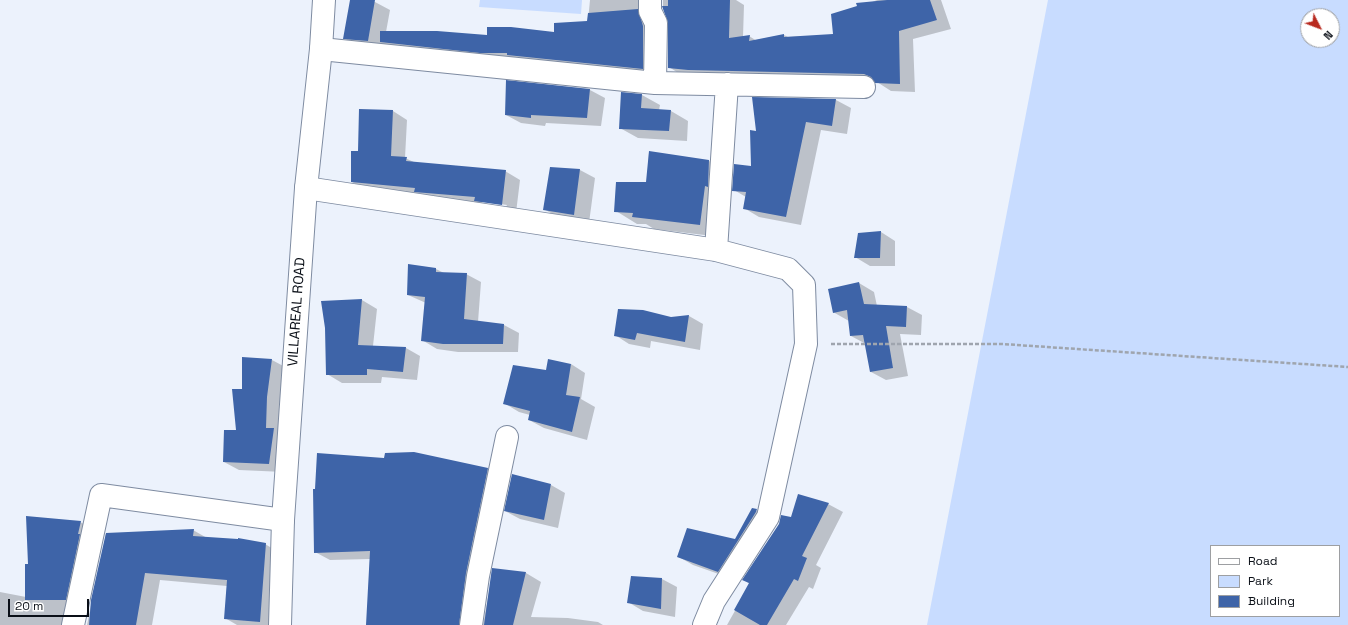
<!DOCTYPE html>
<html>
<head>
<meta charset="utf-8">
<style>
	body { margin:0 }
	#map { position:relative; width:1348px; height:625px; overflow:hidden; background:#ecf2fc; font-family:"Space Grotesk",sans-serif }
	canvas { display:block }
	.legend { position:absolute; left:1210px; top:545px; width:130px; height:72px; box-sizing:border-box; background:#fff; border:1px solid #9d9fa2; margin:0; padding:5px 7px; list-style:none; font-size:12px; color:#0a0f17 }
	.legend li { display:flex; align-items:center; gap:8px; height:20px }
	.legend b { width:20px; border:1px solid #9d9fa2 }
	.north { position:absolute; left:1300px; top:8px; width:40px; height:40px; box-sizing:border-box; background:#fff; border:1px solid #9d9fa2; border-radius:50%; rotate:132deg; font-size:11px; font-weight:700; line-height:16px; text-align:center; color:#0a0f17 }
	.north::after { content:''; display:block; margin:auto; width:14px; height:18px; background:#b82a1f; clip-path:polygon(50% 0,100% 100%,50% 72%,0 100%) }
	.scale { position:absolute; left:8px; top:599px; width:81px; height:18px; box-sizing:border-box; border:2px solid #0a0f17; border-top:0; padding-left:5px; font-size:12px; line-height:14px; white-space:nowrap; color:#0a0f17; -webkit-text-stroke:3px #fff; paint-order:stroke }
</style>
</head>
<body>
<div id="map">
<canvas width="1348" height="625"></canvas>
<ul class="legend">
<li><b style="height:5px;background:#fff"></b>Road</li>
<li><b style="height:11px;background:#c8dcff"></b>Park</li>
<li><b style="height:11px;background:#3e64a8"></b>Building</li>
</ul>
<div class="north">N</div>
<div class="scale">20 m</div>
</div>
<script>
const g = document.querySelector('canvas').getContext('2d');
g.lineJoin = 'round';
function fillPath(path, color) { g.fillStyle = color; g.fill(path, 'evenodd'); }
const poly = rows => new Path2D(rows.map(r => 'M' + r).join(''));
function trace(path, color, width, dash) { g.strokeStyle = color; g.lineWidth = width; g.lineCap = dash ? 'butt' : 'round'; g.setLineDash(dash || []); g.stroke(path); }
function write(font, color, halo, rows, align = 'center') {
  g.font = font + ' "Space Grotesk",sans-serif'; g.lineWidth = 3; g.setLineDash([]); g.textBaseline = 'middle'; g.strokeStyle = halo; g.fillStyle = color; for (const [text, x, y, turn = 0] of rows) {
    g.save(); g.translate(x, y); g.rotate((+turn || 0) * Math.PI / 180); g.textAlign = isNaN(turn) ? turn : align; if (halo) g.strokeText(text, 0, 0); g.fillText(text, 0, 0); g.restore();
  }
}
fillPath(poly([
	[480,0,582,0,581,14,479,7],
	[1048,0,1348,0,1348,625,927,625],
	[1308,16,1332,16,1332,40,1308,40],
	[1211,546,1339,546,1339,616,1211,616]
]), '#c8dcff');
fillPath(poly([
	[351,0,375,2,390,10,386,32,488,36,555,33,588,21,590,0,656,0,657,77,396,50,384,44,383,49,359,47,344,38],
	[663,0,736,0,744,5,743,37,749,36,757,41,784,35,788,37,834,35,870,3,877,0,941,0,951,29,913,39,915,92,891,91,877,82,683,76,669,67,669,23,663,8],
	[507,82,590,90,605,98,601,126,546,123,545,126,521,123,506,115],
	[622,93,642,95,660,105,659,110,671,111,688,121,687,141,638,138,620,128],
	[753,98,836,100,851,108,847,134,821,130,801,225,759,217,744,208,746,197,734,190,752,168,757,132],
	[393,111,407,120,405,158,416,163,505,171,520,180,516,213,367,190,352,182,359,152],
	[480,201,507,205,506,207,483,203],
	[649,152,709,161,730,173,721,237,654,229,646,224,637,224,616,211,647,183],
	[551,168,580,170,595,178,589,223,559,218,544,209],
	[881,232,895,241,895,266,870,266,855,257],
	[409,265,436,269,444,273,466,274,481,282,478,322,504,325,519,333,518,352,458,352,437,349,422,340,426,303,408,295],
	[859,283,874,292,877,306,907,307,922,315,921,335,900,334,908,376,886,380,871,372,866,344,851,336,849,321,833,312],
	[362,300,377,309,373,346,406,348,420,356,417,380,382,377,381,383,342,383,327,374,326,328,323,302],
	[689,316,703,324,700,350,651,341,650,348,629,344,615,335,671,318],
	[272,360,287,368,284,472,239,470,224,462,237,431,243,390],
	[571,364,585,373,581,399,595,407,587,440,544,428,529,420,530,415,519,412,504,403,547,371],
	[487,469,502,478,474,625,367,625,370,559,330,560,315,552],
	[551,485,565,493,558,528,520,519,505,511],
	[828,504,843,512,816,565,821,568,813,589,809,587,786,625,727,625,750,584,744,580,792,518],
	[757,510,771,518,733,579,693,565,679,557,736,540],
	[80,522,95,530,77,625,0,625,0,592,26,597,29,565],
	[193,530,207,538,265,544,280,553,275,625,237,625,225,618,227,586,160,580,152,625,87,625,106,534],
	[493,570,526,573,541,582,531,617,568,618,598,622,603,625,483,625],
	[662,579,677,587,675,617,643,611,628,602]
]), '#0003');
fillPath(poly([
	[350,0,375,0,368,41,343,39],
	[668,0,730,0,729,38,750,35,749,41,784,34,784,37,833,34,831,14,857,6,856,3,887,0,930,0,937,20,899,31,900,84,875,83,871,77,864,74,688,70,668,68,668,23,662,6,668,6],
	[638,9,643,26,643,69,507,55,507,53,480,53,380,42,380,31,437,31,487,35,487,27,511,27,554,32,554,23,587,21,588,13],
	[506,80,590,89,587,118,531,115,531,118,505,115],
	[621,92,642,94,641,108,671,110,669,131,619,129],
	[752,97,836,99,832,126,806,122,786,217,743,209,746,192,732,191,734,164,751,166,750,130,756,131],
	[359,109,393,110,391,156,407,157,406,161,506,170,502,205,474,201,475,197,414,192,415,188,351,182,351,151,358,151],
	[649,151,709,160,708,187,705,186,700,225,632,217,633,213,614,212,616,182,646,182],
	[550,167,580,169,574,215,543,210],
	[881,231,880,258,854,258,858,233],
	[408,264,436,268,436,272,467,273,464,319,504,324,503,344,443,344,421,341,425,297,407,295],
	[859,282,864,304,907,306,906,327,886,326,893,368,870,372,863,335,850,336,847,310,833,313,828,289],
	[362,299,358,345,406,347,403,372,367,369,367,375,326,375,325,328,321,301],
	[618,309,643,310,671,317,689,315,685,342,637,333,635,340,614,336],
	[242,357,272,359,267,397,266,428,274,428,269,464,223,462,224,430,236,430,232,389,242,389],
	[548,359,571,364,566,395,580,397,572,432,528,420,530,411,503,404,513,365,546,370],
	[414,452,488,468,466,573,459,625,366,625,370,551,314,553,313,489,315,489,317,453,384,458,385,453],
	[512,474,551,484,544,520,504,511],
	[798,494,829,503,802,556,807,558,798,581,794,579,767,625,760,625,734,610,749,583,742,580,779,524,781,515,791,517],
	[752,508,757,509,756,512,718,572,677,557,687,528,735,539],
	[26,516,81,521,78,534,80,534,66,600,25,600,25,564,28,564],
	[194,529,193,536,238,539,238,538,266,543,260,622,224,619,227,580,145,573,136,625,89,625,91,600,106,533],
	[492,568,526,572,513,625,484,625],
	[631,576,662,578,661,609,627,603]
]), '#3e64a8');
const street = poly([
	[650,0,650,11,656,23,655,83],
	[321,49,655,83,864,87],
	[306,188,716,250,788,269,804,285,806,344,768,517,714,601,704,625],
	[716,250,727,84],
	[73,625,101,495,283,520],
	[471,625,478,576,507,437]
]);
const secondary = poly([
	[280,625,283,520,306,188,321,49,324,0]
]);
trace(street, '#7e8ba1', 24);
trace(secondary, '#7e8ba1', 24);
trace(poly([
	[831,344,1002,344,1348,367]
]), '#9fa5ae', 2.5, [4, 2]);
trace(street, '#fff', 22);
trace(secondary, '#fff', 22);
write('14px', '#0a0f17', '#fff', [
	["VILLAREAL ROAD",297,312,-86]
]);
</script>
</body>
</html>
